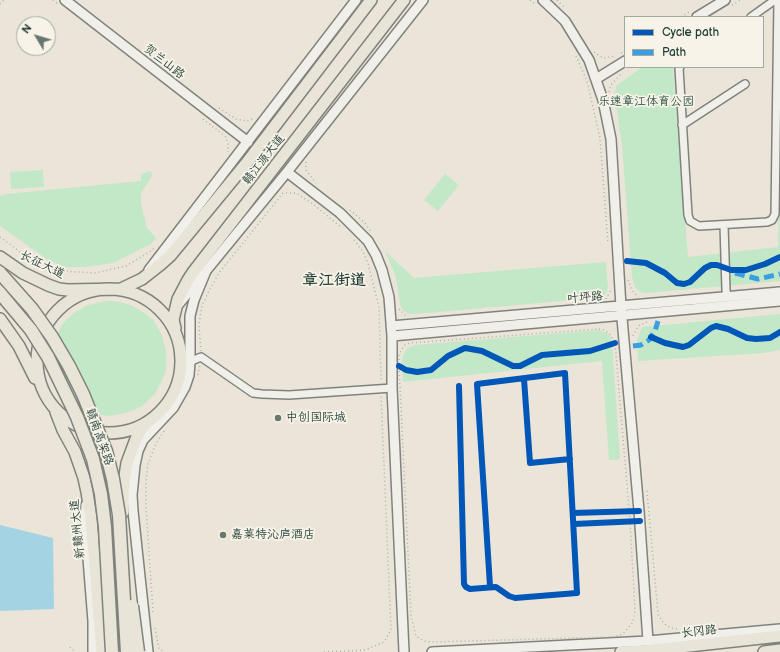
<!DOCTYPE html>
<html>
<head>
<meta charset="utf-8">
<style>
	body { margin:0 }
	#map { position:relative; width:780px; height:652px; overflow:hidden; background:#ebe4d9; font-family:"Balsamiq Sans",sans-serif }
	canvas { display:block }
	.legend { position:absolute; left:624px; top:16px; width:140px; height:52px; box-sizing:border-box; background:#f7f3e8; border:1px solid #a1aaa0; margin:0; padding:5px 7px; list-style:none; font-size:12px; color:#1f3d34 }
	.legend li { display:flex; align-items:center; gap:8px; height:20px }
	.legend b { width:20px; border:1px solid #a1aaa0 }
	.north { position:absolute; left:16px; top:16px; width:40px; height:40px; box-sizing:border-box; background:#f7f3e8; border:1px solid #a1aaa0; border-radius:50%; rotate:308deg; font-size:11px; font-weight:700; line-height:16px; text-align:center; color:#1f3d34 }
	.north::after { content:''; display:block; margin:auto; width:14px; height:18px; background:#66776e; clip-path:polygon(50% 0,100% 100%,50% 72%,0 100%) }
</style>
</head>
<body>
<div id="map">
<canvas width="780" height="652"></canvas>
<ul class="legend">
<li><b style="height:5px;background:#0057b8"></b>Cycle path</li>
<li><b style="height:5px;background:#3c9ee2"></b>Path</li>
</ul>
<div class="north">N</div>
</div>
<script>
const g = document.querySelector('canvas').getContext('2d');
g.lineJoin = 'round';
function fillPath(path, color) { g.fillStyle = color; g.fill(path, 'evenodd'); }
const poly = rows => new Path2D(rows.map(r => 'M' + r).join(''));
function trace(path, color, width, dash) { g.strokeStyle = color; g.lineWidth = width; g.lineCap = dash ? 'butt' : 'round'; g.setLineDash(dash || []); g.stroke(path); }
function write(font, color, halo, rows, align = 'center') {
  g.font = font + ' "Balsamiq Sans","LXGW WenKai TC",sans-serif'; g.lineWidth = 3.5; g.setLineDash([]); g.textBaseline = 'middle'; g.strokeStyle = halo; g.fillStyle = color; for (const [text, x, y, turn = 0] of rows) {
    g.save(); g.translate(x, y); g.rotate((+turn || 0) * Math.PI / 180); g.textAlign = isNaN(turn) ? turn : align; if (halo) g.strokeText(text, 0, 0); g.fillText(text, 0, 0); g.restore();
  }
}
fillPath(poly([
	[642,67,673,67,688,257,778,247,780,131,780,281,646,293,640,292,635,287,632,277,622,145,615,97,616,86],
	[43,170,44,187,11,189,10,172],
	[151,171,152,176,141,193,141,204,147,228,156,238,151,244,113,263,86,267,65,267,48,260,0,226,0,196,5,194,141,181,141,174],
	[445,174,459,185,438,211,424,200],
	[385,251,414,278,606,262,608,288,606,293,602,298,597,298,416,314,408,314,403,310,400,305,396,277],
	[105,301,114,301,131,305,146,314,153,320,162,335,166,352,166,370,163,378,155,394,142,406,134,410,126,413,109,416,92,414,76,406,51,355,55,339,62,325,67,319,74,313,88,305],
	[780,314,780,350,764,353,638,361,637,340,642,327],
	[599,330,608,334,611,337,612,342,620,458,617,460,609,460,602,361,403,382,402,361,404,353,408,348,415,345]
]), '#c3e8c7');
fillPath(poly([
	[0,525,53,538,54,609,0,611]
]), '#a4d4e3');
const minor = poly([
	[751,17,775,0],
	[680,67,679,68,688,215,690,221,699,226,767,222,772,220,775,214,778,0],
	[682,125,745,84],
	[724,225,726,290,727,297],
	[182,365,201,357,253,393,262,394,289,395,392,388]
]);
const tertiary = poly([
	[65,0,248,142],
	[543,0,565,21,589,60,603,100,611,139,621,307,639,511,648,641],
	[697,17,725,0],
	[596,79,625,61],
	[287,172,340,213,368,241,376,255,382,270,389,297,392,336,392,388,404,652],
	[149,270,356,0],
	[178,305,287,172,423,0],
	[391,326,780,292],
	[392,336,780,301],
	[86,505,85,521,93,621,93,652],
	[148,652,133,511,132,495,135,465,138,451,143,440,173,408,185,387,189,375,190,362,190,316,194,300,206,271],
	[432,652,648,641,780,629]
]);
const primary = poly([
	[0,257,23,273,48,285,59,289,68,290,121,289,142,279,161,264,170,256,245,165,371,0],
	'37 361a72 72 0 1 1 144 0a72 72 0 1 1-144 0Z',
	[0,319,19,346,35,378],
	[175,328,173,320,178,299,188,280,194,271,404,0],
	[56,412,63,430,75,452,84,478,87,492,91,518,102,652],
	[123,512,123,488,127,463,136,439,142,428,146,424],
	[621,652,644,651,780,636],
	[764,652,780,650]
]);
trace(minor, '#80837c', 10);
trace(tertiary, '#80837c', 12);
trace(primary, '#80837c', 14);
trace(poly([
	[53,0,58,4],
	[530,0,535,4],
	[557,0,564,7],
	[0,4,4,0],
	[732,5,740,0],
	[681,17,691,11],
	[594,52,598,55,604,58,611,57,616,56],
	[621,53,625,51],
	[576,56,587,81,600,138,608,243],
	[609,92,611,85,621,74],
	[219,108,236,119,247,121,254,118],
	[203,119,226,137,228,145,228,152],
	[306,162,306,170,316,183],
	[350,210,364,222,372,233],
	[0,237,27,257,45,266,64,271,95,273,126,266,151,251,154,248],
	[354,240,363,252,368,263,379,307,381,381],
	[628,280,632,290,637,296],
	[606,299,611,290],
	[399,309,406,316],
	[599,329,604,330,611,335,615,343,630,521,635,610,633,622,625,632,620,635,613,637,432,642,425,641,420,639,416,636,411,616,399,366,399,355,402,349,405,345,410,343,599,329],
	[633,336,638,326,647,322],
	[201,351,199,327,200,317,202,305,209,291,219,273,283,193,296,193,313,204,342,228],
	[198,375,200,365],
	[647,491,658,614,662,621,666,625,671,628,678,629],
	[153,612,146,507,146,481,148,464,151,456,156,444,164,431],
	[155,628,159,649,165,652],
	[70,647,75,652],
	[324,652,365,650,384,642,391,630,381,395]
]), '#afb0ab', 1.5, [1, 3]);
trace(minor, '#f1efea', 7);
trace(tertiary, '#f1efea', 9);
trace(primary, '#e9e4d8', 11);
const trunkBridge = poly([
	[0,273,32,309,52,337,69,366,83,394,106,451,113,479,119,515,127,652],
	[0,293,31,330,48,357,77,417,93,459,101,494,105,527,112,652],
	[132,606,138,652]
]);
trace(trunkBridge, '#80837c', 15, []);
trace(trunkBridge, '#e9e4d8', 12);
trace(poly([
	[735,273,758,279,780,274],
	[633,346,641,345,649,340,655,331,658,321]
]), '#3c9ee2', 5, [10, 5]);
trace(poly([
	[627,261,646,263,665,273,677,283,684,284,690,282,705,268,711,265,717,265,731,270,746,270,765,264,780,257],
	[651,337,665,343,683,347,689,345,711,328,716,326,728,329,747,338,756,339,770,338,780,332],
	[399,366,406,370,417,372,431,370,448,356,465,348,482,351,513,366,520,366,542,355,590,351,615,343],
	[524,379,530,463,570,459],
	[459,386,464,584,466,587,470,589,496,587,509,596,515,598,577,593,565,373,477,384,490,586],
	[573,513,639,511],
	[574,524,640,521]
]), '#0057b8', 6);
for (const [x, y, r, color] of [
	[278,418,4,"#66776e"],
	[223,535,4,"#66776e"]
]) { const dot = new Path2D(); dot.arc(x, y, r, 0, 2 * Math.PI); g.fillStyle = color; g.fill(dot); trace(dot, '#f7f3e8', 1.5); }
write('12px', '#1f3d34', '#f7f3e8', [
	["贺兰山路",164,62,38],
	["赣江源大道",264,160,-52],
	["长征大道",42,265,26],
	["叶坪路",585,298,-5],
	["赣南高架路",99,437,70],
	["新赣州大道",78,529,-96],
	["长冈路",699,632,-6]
]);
write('12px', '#335748', '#f7f3e8', [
	["乐速章江体育公园",646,102]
]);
write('12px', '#1f3d34', '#f7f3e8', [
	["中创国际城",286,418],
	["嘉莱特沁庐酒店",231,535]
], 'left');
write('bold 16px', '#1f3d34', '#f7f3e8', [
	["章江街道",334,281]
]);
</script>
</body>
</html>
